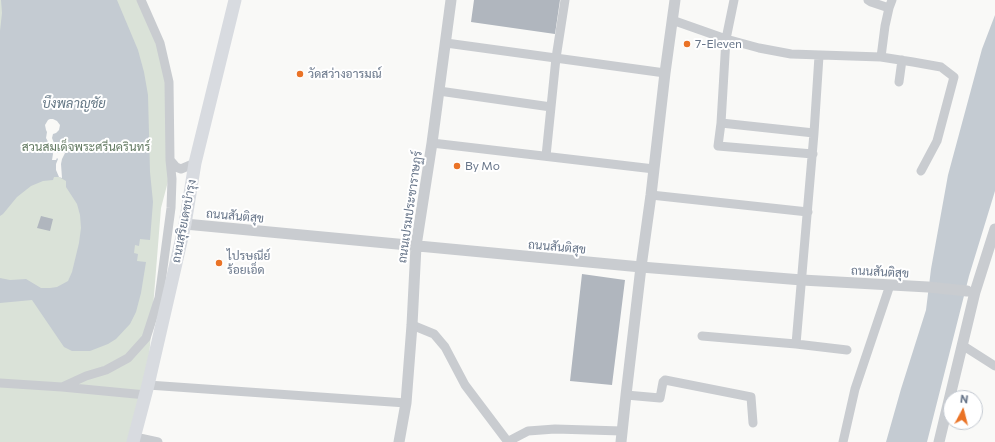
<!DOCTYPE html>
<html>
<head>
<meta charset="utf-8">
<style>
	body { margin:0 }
	#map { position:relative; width:995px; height:442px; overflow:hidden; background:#f9f9f7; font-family:Commissioner,sans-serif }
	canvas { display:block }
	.north { position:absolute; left:943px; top:390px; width:40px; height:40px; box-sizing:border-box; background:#fff; border:1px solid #c2c8d0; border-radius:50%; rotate:7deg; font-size:11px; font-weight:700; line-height:16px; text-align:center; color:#677589 }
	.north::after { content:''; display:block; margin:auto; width:14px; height:18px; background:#ea7326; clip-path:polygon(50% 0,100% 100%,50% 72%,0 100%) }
</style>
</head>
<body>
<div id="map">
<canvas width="995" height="442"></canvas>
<div class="north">N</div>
</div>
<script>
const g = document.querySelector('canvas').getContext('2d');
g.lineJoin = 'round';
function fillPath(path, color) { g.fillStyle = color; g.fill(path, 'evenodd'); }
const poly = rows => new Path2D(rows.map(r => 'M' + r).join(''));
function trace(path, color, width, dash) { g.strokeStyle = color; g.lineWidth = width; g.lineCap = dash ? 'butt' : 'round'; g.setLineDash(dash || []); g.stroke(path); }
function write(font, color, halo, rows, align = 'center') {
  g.font = font + ' Commissioner,Sarabun,sans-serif'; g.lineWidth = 4; g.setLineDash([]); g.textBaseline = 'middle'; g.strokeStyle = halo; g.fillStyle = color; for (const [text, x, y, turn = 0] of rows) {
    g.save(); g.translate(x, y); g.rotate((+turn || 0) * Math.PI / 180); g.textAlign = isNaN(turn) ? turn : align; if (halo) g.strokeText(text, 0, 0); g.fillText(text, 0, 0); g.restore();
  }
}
fillPath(poly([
	[0,0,141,0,169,82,172,166,161,208,146,395,134,442,0,442]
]), '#dae2d8');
fillPath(poly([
	[1,0,117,0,138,50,144,72,148,95,150,172,153,202,150,240,140,239,139,246,135,245,134,253,138,254,137,261,146,262,141,293,136,312,130,324,116,339,108,344,90,351,72,351,64,347,32,300,0,303,0,278,10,280,26,279,41,288,50,288,57,287,68,281,72,272,79,243,81,228,80,215,77,204,66,187,66,181,59,177,54,177,53,180,43,181,31,186,17,197,3,214,0,216,0,31,2,13],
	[995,15,995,191,969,276,927,442,886,442,901,389,926,310,931,269,948,175,982,49]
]), '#c4cbd2');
fillPath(poly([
	[50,119,53,119,57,121,60,125,59,130,56,133,53,134,52,138,56,148,57,153,60,153,61,151,65,153,62,159,61,164,62,178,59,177,56,170,56,164,58,159,57,158,56,160,52,160,53,154,52,149,46,138,47,132,46,130,45,125,48,120]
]), '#f9f9f7');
fillPath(poly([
	[474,0,560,0,555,34,471,22],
	[41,216,53,219,50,231,37,228],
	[582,274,625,280,612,385,570,381]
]), '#b0b6be');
trace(poly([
	[734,0,726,39,721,123,718,146,813,154],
	[868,0,871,2,889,8],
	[672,20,726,39,759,48,791,54,881,57,913,62,941,67,954,77,937,141,921,171],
	[446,43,665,73],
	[881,57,885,26,889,8,892,0],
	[899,82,902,60],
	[439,91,551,107],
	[721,123,814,133,796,344],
	[814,133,819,56],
	[432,143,654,169],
	[546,156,556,58,565,0],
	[170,160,176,167,181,169,195,163],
	[651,195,808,212],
	[412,325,434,334,445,347,465,385,508,442],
	[702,336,796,344,847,350],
	[962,345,995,366],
	[0,383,62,387,146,395],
	[148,385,406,403],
	[62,387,86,376,106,370,128,358,146,338,159,298,171,208,172,179,170,160,169,82,160,43,141,0],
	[626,395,660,398,663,382,665,380,751,397,753,423],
	[135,437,158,442],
	[507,442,528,431,555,429,622,431],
	[843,442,855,389,890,285]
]), '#c9ccd0', 9);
trace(poly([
	[185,224,641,267,802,280,928,287,967,291],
	[399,442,406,403,412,325,416,246,432,143,451,0],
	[621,442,626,395,641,267,651,195,665,73,675,0],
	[939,442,975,292,995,229]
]), '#c9ccd0', 11);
trace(poly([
	[133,442,148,385,185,224,195,163,235,0]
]), '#d8dbe0', 13);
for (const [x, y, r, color] of [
	[687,44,4,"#ea7326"],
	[300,74,4,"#ea7326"],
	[457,166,4,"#ea7326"],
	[219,263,4,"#ea7326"]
]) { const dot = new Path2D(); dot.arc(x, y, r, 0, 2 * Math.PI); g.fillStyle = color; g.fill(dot); trace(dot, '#fff', 1.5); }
write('12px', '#677589', '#fff', [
	["7-Eleven",695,44],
	["วัดสว่างอารมณ์",308,74],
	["By Mo",465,166],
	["ไปรษณีย์",227,256],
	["ร้อยเอ็ด",227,270]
], 'left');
write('12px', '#637a62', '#fff', [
	["สวนสมเด็จพระศรีนครินทร์",86,147]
]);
write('12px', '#677589', '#fff', [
	["ถนนเปรมประชาราษฏร์",410,207,-82],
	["ถนนสันติสุข",235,216,5],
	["ถนนสุริยเดชบำรุง",184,221,-79],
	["ถนนสันติสุข",557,247,5],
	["ถนนสันติสุข",880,272,3]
]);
write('italic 13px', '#637684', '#fff', [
	["บึงพลาญชัย",74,104]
]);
</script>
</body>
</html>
